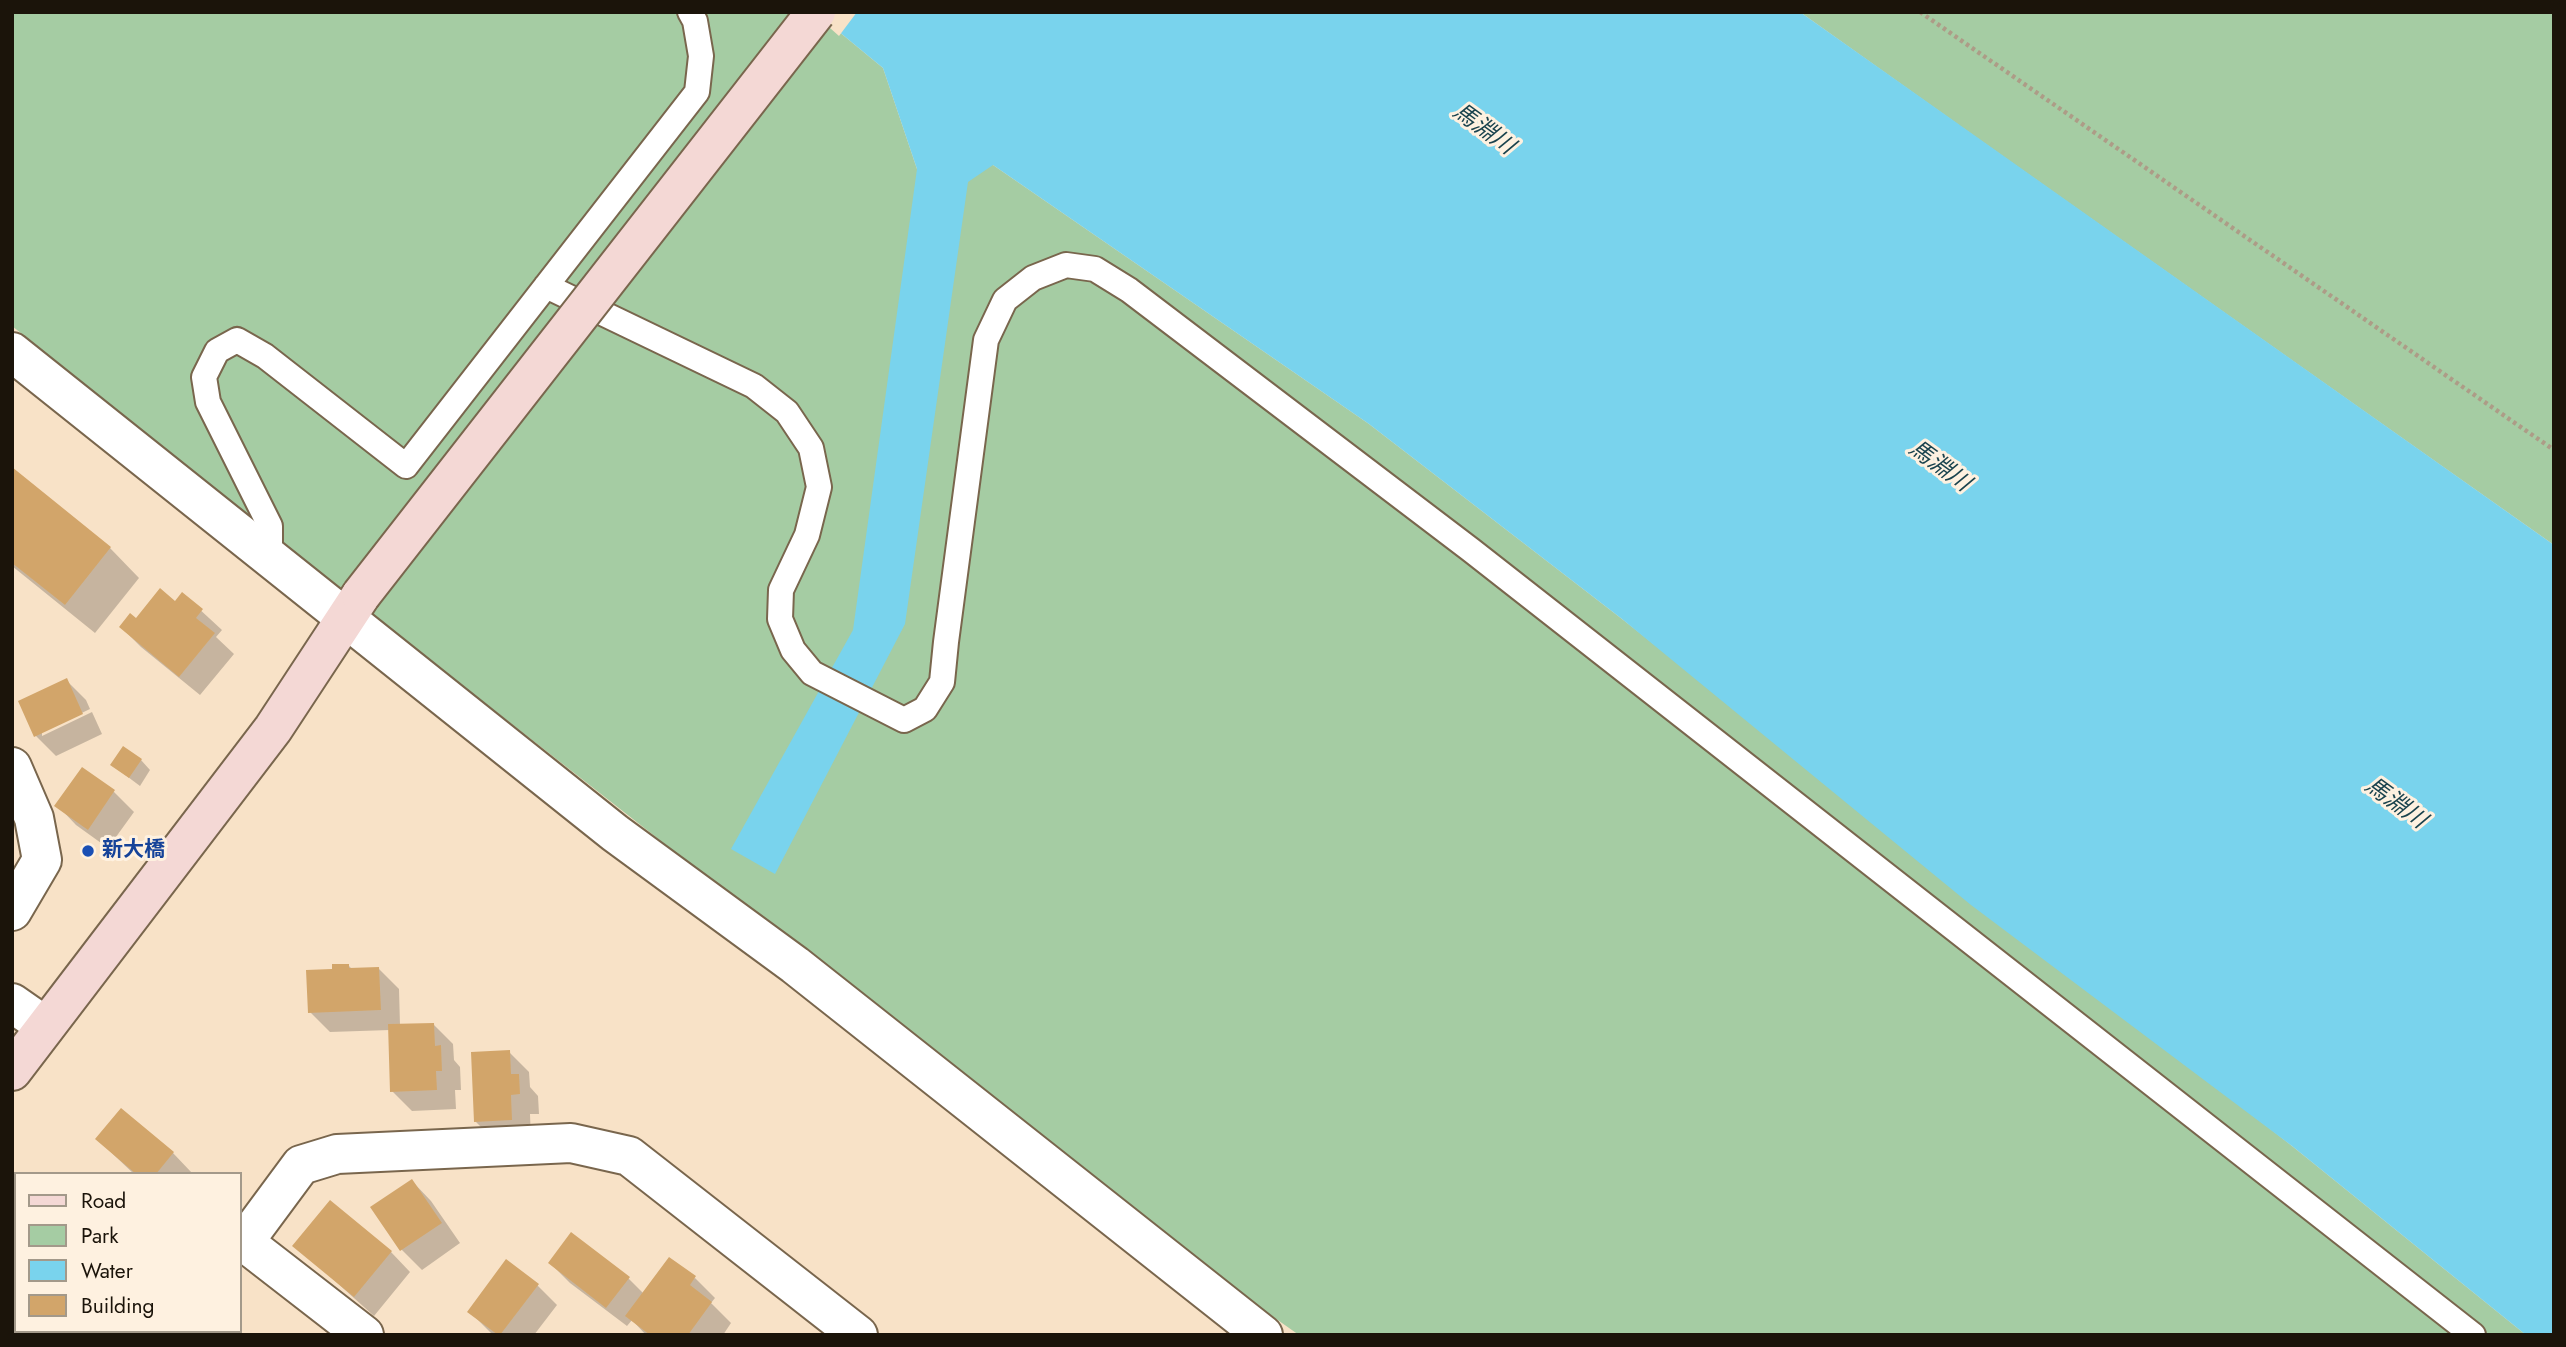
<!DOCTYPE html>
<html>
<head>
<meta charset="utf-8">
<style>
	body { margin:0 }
	#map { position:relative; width:2566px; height:1347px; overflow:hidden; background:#f8e2c7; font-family:Jost,sans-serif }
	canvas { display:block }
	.frame { position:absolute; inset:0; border:14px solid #1b140a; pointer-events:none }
	.legend { position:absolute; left:14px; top:1172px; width:228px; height:161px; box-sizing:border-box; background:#fef1e0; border:2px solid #a3998a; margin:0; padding:9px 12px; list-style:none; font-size:21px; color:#1b140a }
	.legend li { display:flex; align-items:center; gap:14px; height:35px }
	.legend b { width:35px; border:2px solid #a3998a }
</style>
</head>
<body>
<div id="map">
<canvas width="2566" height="1347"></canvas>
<div class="frame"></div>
<ul class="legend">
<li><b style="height:9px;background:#f4d8d5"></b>Road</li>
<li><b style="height:19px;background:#a5cca3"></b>Park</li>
<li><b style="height:19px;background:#79d3ed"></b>Water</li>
<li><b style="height:19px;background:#d2a56a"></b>Building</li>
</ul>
</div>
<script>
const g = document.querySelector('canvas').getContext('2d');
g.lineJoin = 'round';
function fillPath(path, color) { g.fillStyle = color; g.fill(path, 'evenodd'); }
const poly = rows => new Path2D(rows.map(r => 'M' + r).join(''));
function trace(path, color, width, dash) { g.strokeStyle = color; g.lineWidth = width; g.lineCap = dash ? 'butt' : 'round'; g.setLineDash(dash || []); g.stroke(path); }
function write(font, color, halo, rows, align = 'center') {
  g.font = font + ' Jost,"Noto Sans JP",sans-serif'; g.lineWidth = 6; g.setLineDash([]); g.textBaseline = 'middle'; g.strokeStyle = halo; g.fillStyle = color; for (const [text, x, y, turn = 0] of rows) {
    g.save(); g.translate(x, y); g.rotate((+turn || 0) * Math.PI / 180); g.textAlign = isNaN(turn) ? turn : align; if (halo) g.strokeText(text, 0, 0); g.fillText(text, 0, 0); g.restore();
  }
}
fillPath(poly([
	[12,12,815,12,883,68,917,169,993,165,1369,424,1622,619,2292,1146,2526,1335,1299,1335,1228,1285,777,932,402,638,12,326],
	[1800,12,2554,12,2554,545,1984,143]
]), '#a5cca3');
fillPath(poly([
	[815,12,1800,12,2554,545,2554,1335,2526,1335,2292,1146,1971,905,1622,619,1369,424,993,165,968,182,905,624,775,874,731,849,853,630,917,169,883,68]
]), '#79d3ed');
fillPath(poly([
	[812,12,857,12,839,36]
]), '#f8e2c7');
fillPath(poly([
	[12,469,110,548,139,578,95,633,12,566],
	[183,594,222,630,216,637,234,654,200,695,141,647,121,627,176,603],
	[66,680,86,700,90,709,42,732,42,736,92,712,102,734,56,756,36,736,20,702],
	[141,760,150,770,140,786,112,765],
	[83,769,114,792,134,812,108,848,76,825,57,805],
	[348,965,353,970,379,969,399,989,400,1025,433,1024,453,1044,454,1060,460,1067,461,1090,455,1090,456,1109,412,1111,392,1091,390,1030,330,1032,310,1012,333,971],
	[509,1052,529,1072,530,1087,538,1096,539,1114,530,1114,531,1140,495,1141,475,1121],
	[97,1139,173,1153,192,1173,134,1174],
	[412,1181,431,1201,460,1243,422,1270,402,1250,373,1207],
	[295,1245,391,1252,410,1272,374,1316],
	[550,1263,628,1278,644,1294,695,1278,715,1298,711,1303,731,1323,723,1335,646,1335,632,1320,627,1326,570,1283],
	[537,1285,557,1305,534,1335,493,1335,469,1311]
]), '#0003');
fillPath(poly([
	[12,467,111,547,65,605,12,563],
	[160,588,175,601,182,592,203,609,196,618,215,633,179,677,119,627,130,613,136,618],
	[67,678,83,714,34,737,18,701],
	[123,746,142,759,129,778,110,765],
	[82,767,115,790,88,830,54,806],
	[332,964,349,964,349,968,379,967,381,1010,308,1013,306,970,332,969],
	[434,1023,435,1046,441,1045,442,1071,436,1071,437,1090,390,1092,388,1024],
	[510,1050,511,1074,519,1074,520,1094,511,1095,512,1120,474,1122,471,1052],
	[121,1108,174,1152,156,1174,136,1174,95,1139],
	[412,1179,442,1223,400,1251,370,1207],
	[330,1200,392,1251,354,1297,292,1246],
	[571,1232,630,1277,606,1308,548,1263],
	[669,1257,696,1276,690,1285,712,1302,688,1335,650,1335,625,1316],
	[506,1259,539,1284,500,1335,498,1335,467,1312]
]), '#d2a56a');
const lane = poly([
	[546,286,754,386,787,412,811,448,819,487,807,535,781,590,780,619,793,650,812,673,904,720,925,709,942,682,946,642,986,340,1005,300,1033,278,1066,265,1095,269,1129,290,1471,550,2473,1335],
	[270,559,270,526,208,402,204,377,217,351,237,340,265,356,406,466,697,92,701,56,695,21,690,12]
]);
const street = poly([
	[12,352,615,833,795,965,1263,1335],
	[12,767,34,818,42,860,12,911],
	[12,1003,45,1026],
	[364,1335,244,1242,301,1165,337,1154,571,1143,629,1156,858,1335]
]);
const secondary = poly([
	[12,1071,273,729,361,595]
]);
trace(lane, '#79664d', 28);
trace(street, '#79664d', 42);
trace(secondary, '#79664d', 42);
trace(poly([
	[1920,12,2554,450]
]), '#ad9c87', 4.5, [3.5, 3.5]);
trace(lane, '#fff', 24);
trace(street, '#fff', 38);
trace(secondary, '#f4d8d5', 38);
const secondaryBridge = poly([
	[361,595,816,12]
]);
trace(secondaryBridge, '#79664d', 42, []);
trace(secondaryBridge, '#f4d8d5', 38);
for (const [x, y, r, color] of [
	[88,851,7,"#1a4fb4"]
]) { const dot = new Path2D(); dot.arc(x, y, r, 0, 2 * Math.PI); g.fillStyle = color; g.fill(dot); trace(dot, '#fef1e0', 2.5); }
write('bold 21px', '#164399', '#fef1e0', [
	["新大橋",102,851]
], 'left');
write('italic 23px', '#1a434e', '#fef1e0', [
	["馬淵川",1483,130,36],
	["馬淵川",1939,467,36],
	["馬淵川",2395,804,36]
]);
</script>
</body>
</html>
